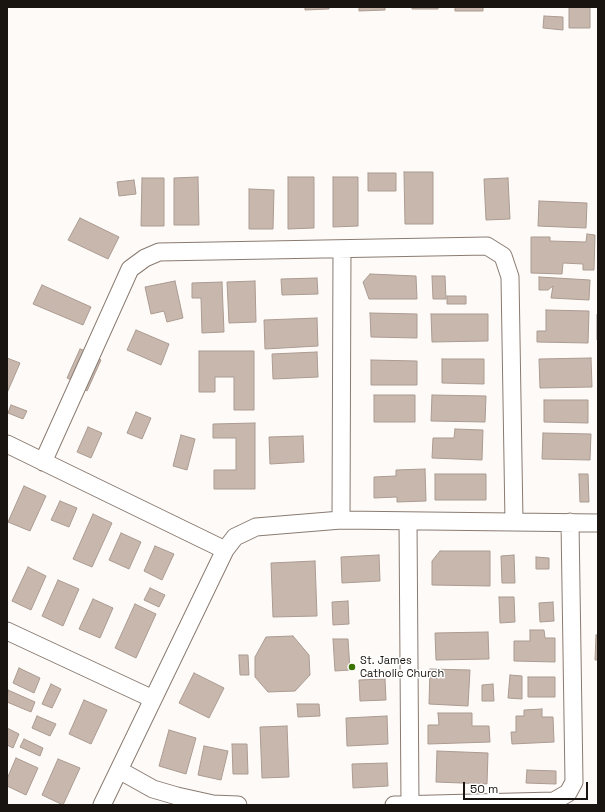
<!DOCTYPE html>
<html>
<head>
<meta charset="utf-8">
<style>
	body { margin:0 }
	#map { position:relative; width:605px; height:812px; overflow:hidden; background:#fefaf8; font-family:"Space Grotesk",sans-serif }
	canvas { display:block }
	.frame { position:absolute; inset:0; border:8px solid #1a1410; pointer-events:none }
	.scale { position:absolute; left:463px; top:782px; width:125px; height:18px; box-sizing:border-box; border:2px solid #1a1410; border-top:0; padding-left:5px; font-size:12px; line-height:14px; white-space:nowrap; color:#1a1410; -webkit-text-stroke:3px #fff; paint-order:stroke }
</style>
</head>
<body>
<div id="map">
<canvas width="605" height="812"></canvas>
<div class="frame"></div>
<div class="scale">50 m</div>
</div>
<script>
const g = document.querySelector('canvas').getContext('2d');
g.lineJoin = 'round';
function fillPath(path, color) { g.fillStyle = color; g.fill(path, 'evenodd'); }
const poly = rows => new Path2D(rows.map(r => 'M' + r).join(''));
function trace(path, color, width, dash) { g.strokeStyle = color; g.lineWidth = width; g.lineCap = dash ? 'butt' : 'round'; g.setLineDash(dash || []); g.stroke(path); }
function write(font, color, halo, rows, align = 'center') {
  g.font = font + ' "Space Grotesk",sans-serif'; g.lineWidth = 3; g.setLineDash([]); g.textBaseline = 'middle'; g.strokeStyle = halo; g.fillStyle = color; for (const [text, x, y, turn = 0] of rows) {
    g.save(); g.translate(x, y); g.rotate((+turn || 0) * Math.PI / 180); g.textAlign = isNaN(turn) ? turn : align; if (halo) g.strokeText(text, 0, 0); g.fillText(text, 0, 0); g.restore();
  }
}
const building = poly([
	[305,7,329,7,329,9,305,10,305,7],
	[359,7,385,7,385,10,359,11,359,7],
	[412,7,438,7,438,9,412,9,412,7],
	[455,7,483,7,483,11,455,11,455,7],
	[569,7,590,7,590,28,569,28,569,7],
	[544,16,563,17,563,30,543,28,544,16],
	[404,172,433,172,433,224,405,224,404,172],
	[368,173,396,173,396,191,368,191,368,173],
	[198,177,199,225,174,225,174,178,198,177],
	[288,177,314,177,314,228,288,229,288,177],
	[333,177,358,177,358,226,333,227,333,177],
	[142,178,164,178,164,226,141,226,142,178],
	[508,178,510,219,486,220,484,179,508,178],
	[134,180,136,194,119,196,117,182,134,180],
	[249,189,274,190,273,229,249,229,249,189],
	[539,201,587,203,586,228,538,226,539,201],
	[80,218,119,237,108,259,68,240,80,218],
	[587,234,595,235,594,270,583,270,583,264,563,263,562,274,531,273,531,237,550,237,550,241,586,242,587,234],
	[370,274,416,276,417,299,369,299,363,282,370,274],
	[432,276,445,276,446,299,433,299,432,276],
	[539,277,590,280,589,300,551,298,553,286,548,290,539,290,539,277],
	[317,278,318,294,282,295,281,279,317,278],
	[175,281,183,318,167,322,164,311,151,314,145,287,175,281],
	[255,281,256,322,229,323,227,282,255,281],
	[222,282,224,332,202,333,201,298,192,298,192,283,222,282],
	[42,285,91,307,83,325,33,304,42,285],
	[447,296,466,296,466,304,447,304,447,296],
	[546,310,589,311,588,343,537,342,537,331,546,331,546,310],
	[370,313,417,314,417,338,371,337,370,313],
	[431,314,488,314,488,341,432,342,431,314],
	[597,315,598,315,598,340,597,340,597,315],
	[317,318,318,346,265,349,264,320,317,318],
	[136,330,169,344,161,365,127,350,136,330],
	[80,349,86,351,74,381,67,378,80,349],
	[199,351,254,351,254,410,234,410,234,377,215,377,215,392,199,392,199,351],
	[317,352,318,377,273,379,272,354,317,352],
	[96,357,101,360,87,391,81,387,96,357],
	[7,358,20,363,7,393,7,358],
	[591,358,592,387,540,388,539,359,591,358],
	[442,359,484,359,484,384,442,383,442,359],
	[371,360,417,361,417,385,371,385,371,360],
	[374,395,415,395,415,422,374,422,374,395],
	[432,395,486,396,485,422,431,421,432,395],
	[544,400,588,400,588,423,544,422,544,400],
	[11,405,27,411,23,419,8,413,11,405],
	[136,412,151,418,142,439,127,433,136,412],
	[255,423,255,489,214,489,214,470,236,470,236,438,213,438,213,424,255,423],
	[88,427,102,433,91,458,77,452,88,427],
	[455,429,483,430,482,460,432,458,433,438,454,438,455,429],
	[543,433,591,434,590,460,542,459,543,433],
	[181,435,195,439,187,470,173,466,181,435],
	[303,436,304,462,270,464,269,437,303,436],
	[425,469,426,501,397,502,397,497,374,498,374,477,396,476,396,470,425,469],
	[435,474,486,474,486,500,435,500,435,474],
	[579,474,588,474,589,502,580,502,579,474],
	[24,486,46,496,30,531,8,522,24,486],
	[60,501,77,508,69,527,51,520,60,501],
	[93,514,112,523,92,567,73,559,93,514],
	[121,533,141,542,129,569,109,560,121,533],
	[155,546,174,554,162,580,144,571,155,546],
	[440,551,490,551,490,586,432,585,432,561,440,551],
	[379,555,380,581,342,583,341,557,379,555],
	[514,555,515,583,502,583,501,556,514,555],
	[536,557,549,558,549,569,536,569,536,557],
	[315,561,317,616,273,617,271,563,315,561],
	[28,567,46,576,31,610,12,601,28,567],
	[58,580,79,589,63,626,42,616,58,580],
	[150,588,165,595,159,607,144,600,150,588],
	[499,597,514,597,515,622,500,623,499,597],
	[93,599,113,608,100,638,79,629,93,599],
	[348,601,349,624,333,625,332,602,348,601],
	[553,602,554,621,540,622,539,603,553,602],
	[135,604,156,614,136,658,115,648,135,604],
	[530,630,544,630,545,638,555,638,555,662,514,661,514,641,530,641,530,630],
	[488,632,489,659,436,660,435,633,488,632],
	[596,635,598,635,598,660,595,660,596,635],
	[293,636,309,655,310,675,295,691,268,692,255,677,255,657,266,637,293,636],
	[333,639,348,639,350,670,335,671,333,639],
	[239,655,248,655,249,675,240,675,239,655],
	[19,668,40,678,34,693,13,683,19,668],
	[430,669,470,670,468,706,429,704,430,669],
	[194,673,224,688,209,718,179,703,194,673],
	[510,675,522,676,522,699,508,698,510,675],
	[528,677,555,677,555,697,528,697,528,677],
	[385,679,386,700,360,701,359,680,385,679],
	[51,684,61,689,52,708,42,704,51,684],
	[493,684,494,701,482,701,482,685,493,684],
	[8,690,35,702,31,712,7,702,8,690],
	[84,700,107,710,91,744,69,734,84,700],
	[297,704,319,704,320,716,298,717,297,704],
	[542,709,542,717,553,717,554,742,512,744,511,732,516,732,516,716,524,716,524,710,542,709],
	[438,713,472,713,472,726,489,726,490,742,428,744,428,725,439,725,438,713],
	[37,716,56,724,50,736,32,728,37,716],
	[387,716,388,744,347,746,346,718,387,716],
	[287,726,289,777,262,778,260,727,287,726],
	[7,728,19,734,13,748,7,745,7,728],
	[169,730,196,738,186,774,159,766,169,730],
	[24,739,43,748,40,756,20,747,24,739],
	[232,744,247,744,248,774,233,774,232,744],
	[204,746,228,751,221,780,198,775,204,746],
	[437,751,488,753,487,784,436,782,437,751],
	[16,758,38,768,26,795,7,786,7,779,16,758],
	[58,759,80,768,63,805,42,795,58,759],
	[387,763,388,786,353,788,352,764,387,763],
	[527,770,556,771,556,784,526,783,527,770]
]);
fillPath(building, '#c7b7ad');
trace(building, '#ab9b91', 1);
const minor = poly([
	[7,444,225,550],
	[43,462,130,269,145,258,159,252,487,246,503,256,510,277,514,522],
	[341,520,342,249],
	[408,521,410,805],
	[7,631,153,699],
	[119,770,153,789,177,796,213,804,238,805],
	[102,805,225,550,235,537,256,527,341,520,598,523],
	[394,805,554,801,568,793,574,782,570,522]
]);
trace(minor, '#897b71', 19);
trace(minor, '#fff', 17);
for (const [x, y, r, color] of [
	[352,667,4,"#3c7200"]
]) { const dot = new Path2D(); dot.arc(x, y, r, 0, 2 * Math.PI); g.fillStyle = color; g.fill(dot); trace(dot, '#fff', 1.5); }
write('11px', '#1a1410', '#fff', [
	["St. James",360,661],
	["Catholic Church",360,674]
], 'left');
</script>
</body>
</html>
